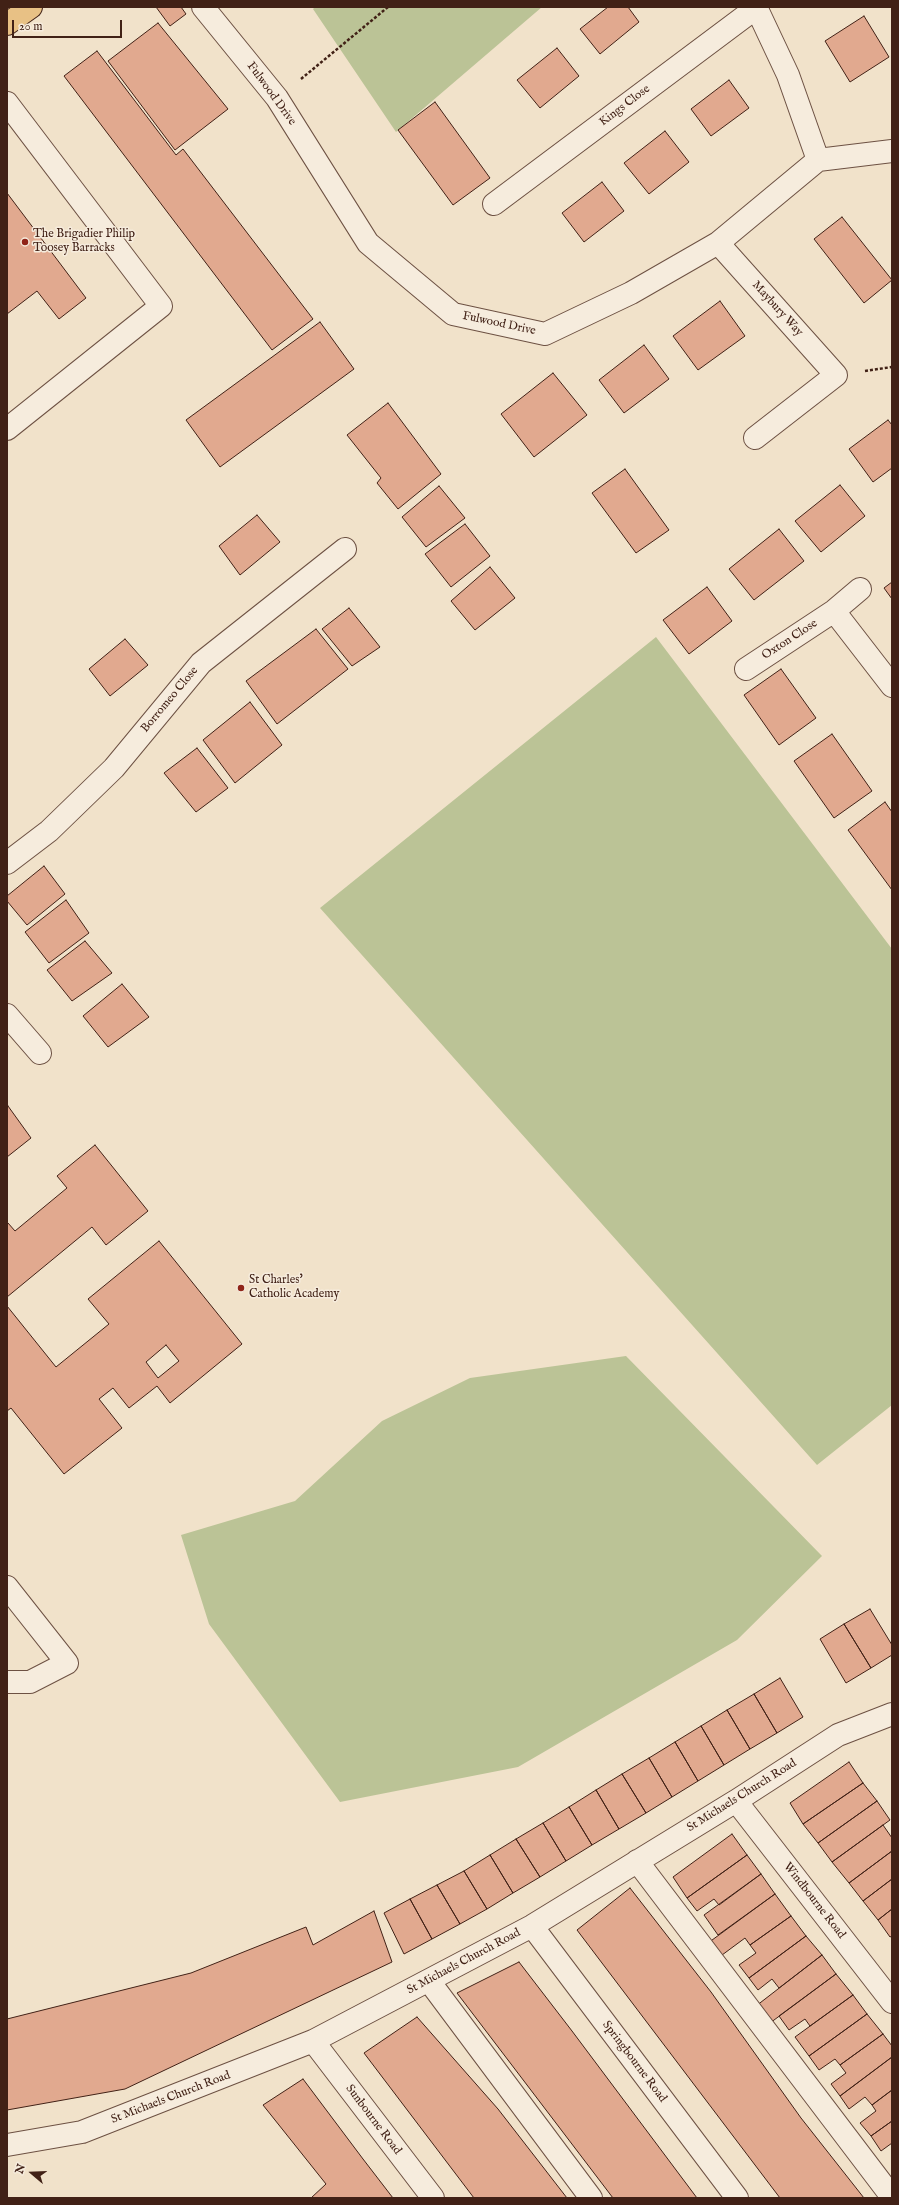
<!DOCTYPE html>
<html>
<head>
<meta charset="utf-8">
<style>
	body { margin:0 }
	#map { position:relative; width:899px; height:2205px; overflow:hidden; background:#f1e2ca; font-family:"IM FELL English",serif }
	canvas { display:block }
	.frame { position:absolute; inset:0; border:8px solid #412116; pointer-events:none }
	.north { position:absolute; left:12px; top:2153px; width:40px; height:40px; -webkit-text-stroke:3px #f6ecdd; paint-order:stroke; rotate:289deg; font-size:11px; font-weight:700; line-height:16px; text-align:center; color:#412116 }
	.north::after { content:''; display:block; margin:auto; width:14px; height:18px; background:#412116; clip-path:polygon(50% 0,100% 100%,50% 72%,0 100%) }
	.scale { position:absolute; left:12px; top:20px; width:110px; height:18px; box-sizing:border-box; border:2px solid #412116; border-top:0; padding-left:5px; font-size:12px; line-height:14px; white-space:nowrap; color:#412116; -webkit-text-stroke:3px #f6ecdd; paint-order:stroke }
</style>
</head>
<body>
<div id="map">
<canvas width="899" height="2205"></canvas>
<div class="frame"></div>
<div class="north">N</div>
<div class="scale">20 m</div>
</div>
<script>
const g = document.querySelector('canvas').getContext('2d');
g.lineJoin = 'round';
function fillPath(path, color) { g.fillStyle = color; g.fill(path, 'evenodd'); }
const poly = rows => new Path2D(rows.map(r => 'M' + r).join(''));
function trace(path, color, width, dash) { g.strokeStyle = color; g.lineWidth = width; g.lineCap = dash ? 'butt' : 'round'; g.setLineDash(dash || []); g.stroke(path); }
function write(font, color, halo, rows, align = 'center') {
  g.font = font + ' "IM FELL English",serif'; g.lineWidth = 3; g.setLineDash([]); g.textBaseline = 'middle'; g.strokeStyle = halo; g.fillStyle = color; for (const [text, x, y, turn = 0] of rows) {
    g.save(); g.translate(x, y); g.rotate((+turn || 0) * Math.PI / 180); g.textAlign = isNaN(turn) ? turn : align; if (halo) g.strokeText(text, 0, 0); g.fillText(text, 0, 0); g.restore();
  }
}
fillPath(poly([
	[315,7,542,7,396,132,313,9],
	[656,637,892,949,892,1405,817,1465,320,908],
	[626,1356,822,1556,737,1640,518,1767,340,1802,209,1624,181,1535,295,1501,382,1421,470,1378]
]), '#bbc396');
const building = poly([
	[156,7,181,7,186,14,170,26,156,7],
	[608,7,628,7,639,22,600,54,580,29,608,7],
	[864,16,889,57,850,82,825,41,864,16],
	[158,23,228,109,175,150,108,61,158,23],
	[557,48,579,76,540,108,517,80,557,48],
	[97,51,176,155,183,149,313,319,272,350,64,76,97,51],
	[729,80,749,108,711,136,691,109,729,80],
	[435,102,490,178,453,205,398,130,435,102],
	[665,131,689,162,649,194,624,163,665,131],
	[602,182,624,211,584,242,562,213,602,182],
	[7,193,86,298,59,319,37,291,7,314,7,193],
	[842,217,892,280,864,303,814,239,842,217],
	[720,301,745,336,698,370,673,336,720,301],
	[320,322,354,369,220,467,186,420,320,322],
	[644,345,669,379,624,413,599,380,644,345],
	[553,373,587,415,534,457,501,414,553,373],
	[388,403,441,474,398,509,377,483,381,478,347,435,388,403],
	[888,420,892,425,892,468,873,482,849,449,888,420],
	[625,469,669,530,636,553,592,493,625,469],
	[840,485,865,516,821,552,795,521,840,485],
	[439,486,465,518,426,547,402,517,439,486],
	[257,515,280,542,240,575,219,546,257,515],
	[465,524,490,556,451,587,425,554,465,524],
	[779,529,804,561,754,600,729,569,779,529],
	[490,567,515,598,475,630,451,601,490,567],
	[892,582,892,599,884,588,892,582],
	[707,587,732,621,689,654,663,620,707,587],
	[349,608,380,647,352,666,322,629,349,608],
	[316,629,348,669,277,724,246,681,316,629],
	[125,639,148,665,110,696,89,669,125,639],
	[781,669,816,718,779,745,744,695,781,669],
	[250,702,282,745,235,783,203,740,250,702],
	[832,734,872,791,834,818,794,761,832,734],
	[197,748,228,788,196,812,164,773,197,748],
	[885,802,892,812,892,890,848,830,885,802],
	[44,866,65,894,27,925,7,901,7,896,44,866],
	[66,900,89,933,49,963,25,932,66,900],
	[85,941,112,973,72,1001,47,970,85,941],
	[122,984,149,1017,108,1047,83,1016,122,984],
	[8,1106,31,1138,7,1157,7,1107,8,1106],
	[95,1145,148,1211,106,1245,92,1227,7,1297,7,1224,8,1223,15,1231,67,1188,57,1176,95,1145],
	[159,1241,242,1344,170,1403,157,1386,129,1408,113,1388,99,1399,122,1428,64,1474,11,1408,7,1411,7,1306,56,1367,109,1324,88,1299,159,1241],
	[166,1345,179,1361,158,1378,146,1362,166,1345],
	[870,1609,892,1645,892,1655,871,1668,844,1624,870,1609],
	[844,1624,871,1668,846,1683,820,1639,844,1624],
	[780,1678,803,1717,777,1733,754,1694,780,1678],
	[754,1694,777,1733,750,1749,727,1710,754,1694],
	[727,1710,750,1749,724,1765,701,1726,727,1710],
	[701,1726,724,1765,698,1781,675,1742,701,1726],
	[675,1742,698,1781,672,1797,649,1758,675,1742],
	[649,1758,672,1797,646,1813,622,1774,649,1758],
	[849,1762,863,1783,803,1824,790,1803,849,1762],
	[622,1774,646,1813,619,1829,596,1790,622,1774],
	[863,1783,877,1801,818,1843,803,1824,863,1783],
	[596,1790,619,1829,592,1845,569,1807,596,1790],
	[877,1801,890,1820,832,1862,818,1843,877,1801],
	[569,1807,592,1845,566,1861,543,1823,569,1807],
	[543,1823,566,1861,540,1877,516,1839,543,1823],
	[883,1825,892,1838,892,1851,849,1883,832,1862,883,1825],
	[732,1834,747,1855,687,1898,673,1877,732,1834],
	[516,1839,540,1877,513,1893,490,1855,516,1839],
	[892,1851,892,1879,863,1901,849,1883,892,1851],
	[490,1855,513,1893,487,1909,464,1871,490,1855],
	[747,1855,761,1874,719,1905,714,1899,697,1911,687,1898,747,1855],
	[464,1871,487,1909,460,1924,437,1885,464,1871],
	[761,1874,775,1894,718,1935,704,1915,761,1874],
	[892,1879,892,1909,878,1920,863,1901,892,1879],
	[437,1885,460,1924,432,1939,410,1899,437,1885],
	[630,1888,711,1992,801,2118,864,2198,780,2198,577,1930,630,1888],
	[775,1894,791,1916,750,1945,745,1938,718,1958,708,1943,775,1894],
	[410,1899,432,1939,404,1954,384,1913,410,1899],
	[892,1909,892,1936,890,1937,878,1920,892,1909],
	[374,1911,392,1962,125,2089,7,2110,7,2019,191,1973,306,1927,313,1945,374,1911],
	[791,1916,806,1936,749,1978,739,1965,756,1953,750,1945,791,1916],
	[806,1936,822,1955,779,1988,772,1979,758,1990,749,1978,806,1936],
	[822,1955,836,1974,770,2023,756,2006,822,1955],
	[519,1962,572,2031,697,2198,613,2198,457,1993,519,1962],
	[836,1974,853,1995,810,2026,805,2019,789,2030,779,2016,836,1974],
	[853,1995,867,2014,809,2056,795,2037,853,1995],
	[867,2014,883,2034,840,2065,835,2059,819,2070,809,2056,867,2014],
	[417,2017,498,2109,567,2198,474,2198,364,2053,417,2017],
	[883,2034,892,2046,892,2057,840,2096,831,2084,846,2073,840,2065,883,2034],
	[892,2057,892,2090,872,2105,865,2097,849,2109,840,2096,892,2057],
	[303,2079,363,2159,393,2198,311,2198,326,2184,263,2105,303,2079],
	[892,2090,892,2121,871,2136,860,2123,876,2111,872,2105,892,2090],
	[892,2121,892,2143,881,2151,871,2136,892,2121]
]);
fillPath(building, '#e1a98f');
trace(building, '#412116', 1);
const minor = poly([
	[203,7,277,98,368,243,453,314,545,334,631,293,718,243,818,160,892,151],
	[756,7,788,75,818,160],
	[7,103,161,306,7,429],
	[494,204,756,8],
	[718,243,836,375,755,438],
	[834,611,892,686],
	[746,669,834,611,860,589],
	[7,863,49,831,114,768,201,663,345,549],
	[7,1015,40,1053],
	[7,1587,67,1663,30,1682,7,1682],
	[736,1801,892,2002],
	[637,1861,892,2197],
	[532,1926,737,2198],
	[429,1981,591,2198],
	[313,2041,433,2198],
	[7,2145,82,2132,313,2041,532,1926,736,1801,838,1735,892,1714]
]);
const highway = poly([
	[7,24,31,7]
]);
trace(minor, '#6d5143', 24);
trace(highway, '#412116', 24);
trace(poly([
	[301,79,388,7],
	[865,371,892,367]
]), '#412116', 2.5, [3, 2]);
trace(minor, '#f6ecdd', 22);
trace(highway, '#e8c185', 22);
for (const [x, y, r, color] of [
	[25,242,4,"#8f2418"],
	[241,1288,4,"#8f2418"]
]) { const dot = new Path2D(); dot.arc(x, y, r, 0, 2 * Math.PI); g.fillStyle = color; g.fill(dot); trace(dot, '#f6ecdd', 1.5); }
write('12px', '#412116', '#f6ecdd', [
	["Fulwood Drive",271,94,54],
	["Kings Close",625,106,-37],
	["Maybury Way",777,309,48],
	["Fulwood Drive",499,324,12],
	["Oxton Close",790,640,-33],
	["Borromeo Close",170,700,-50],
	["St Michaels Church Road",742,1796,-32],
	["Windbourne Road",814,1901,52],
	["St Michaels Church Road",464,1962,-28],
	["Springbourne Road",634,2062,53],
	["St Michaels Church Road",171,2098,-21],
	["Sunbourne Road",373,2120,53]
]);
write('12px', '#412116', '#f6ecdd', [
	["The Brigadier Philip",33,235],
	["Toosey Barracks",33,249],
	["St Charles'",249,1281],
	["Catholic Academy",249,1295]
], 'left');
</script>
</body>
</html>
